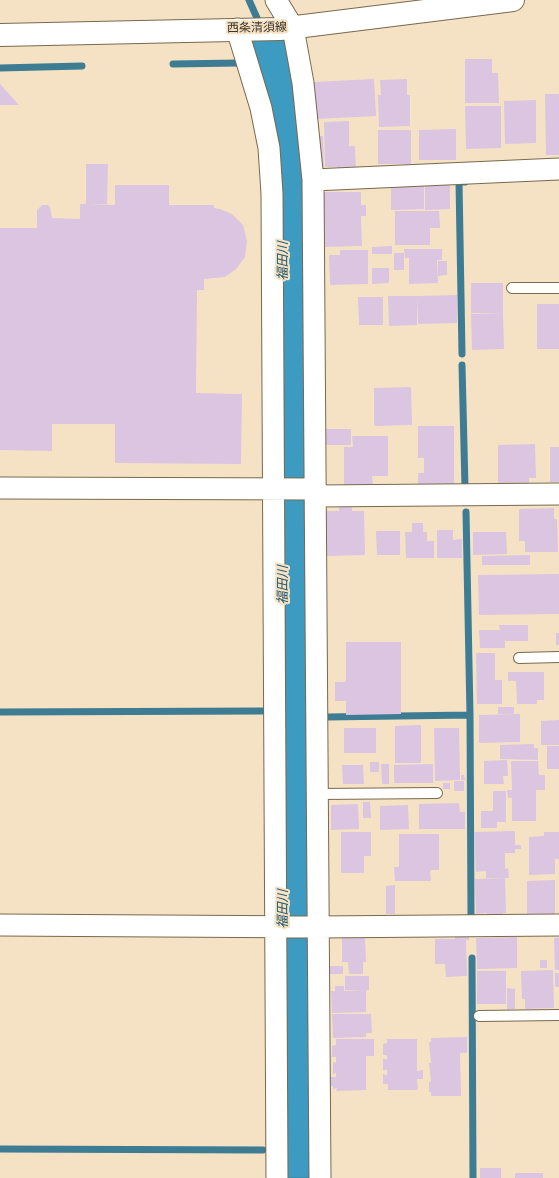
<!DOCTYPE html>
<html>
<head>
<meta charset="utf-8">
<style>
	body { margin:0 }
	canvas { display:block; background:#f5e2c4 }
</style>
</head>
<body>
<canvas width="559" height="1178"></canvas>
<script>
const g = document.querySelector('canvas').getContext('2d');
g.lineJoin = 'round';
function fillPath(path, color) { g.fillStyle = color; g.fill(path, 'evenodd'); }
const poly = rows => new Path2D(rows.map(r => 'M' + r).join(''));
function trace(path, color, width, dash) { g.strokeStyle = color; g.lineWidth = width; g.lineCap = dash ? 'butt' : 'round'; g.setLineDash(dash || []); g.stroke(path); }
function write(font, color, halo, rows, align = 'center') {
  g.font = font + ' "Fira Sans Condensed","Noto Sans JP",sans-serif'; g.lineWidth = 4; g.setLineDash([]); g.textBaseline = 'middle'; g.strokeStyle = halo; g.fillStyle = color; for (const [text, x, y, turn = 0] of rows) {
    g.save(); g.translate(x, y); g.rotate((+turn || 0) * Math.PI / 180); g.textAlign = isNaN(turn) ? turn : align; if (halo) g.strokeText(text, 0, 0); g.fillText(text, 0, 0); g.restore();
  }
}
const water = poly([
	[249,36,283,36,294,76,302,144,311,1178,287,1178,279,153,272,109,249,36]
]);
fillPath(water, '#3d9ac1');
trace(water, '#3d7c93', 1);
trace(poly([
	[249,0,261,27],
	[173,64,238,63],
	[0,68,82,66],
	[462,354,459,182,465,182],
	[462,365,465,487],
	[466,512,470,715],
	[0,712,262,711],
	[327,717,470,715,471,916],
	[472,958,473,1178],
	[0,1149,263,1150]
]), '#3d7c93', 7);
fillPath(poly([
	[465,59,492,59,492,73,498,73,499,103,465,103],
	[374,79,376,116,316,119,314,82],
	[407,79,407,95,410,95,410,126,379,127,378,95,381,95,380,80],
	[0,84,19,105,0,105],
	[545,94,559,94,559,155,546,155],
	[536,100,536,143,505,144,504,101],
	[465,106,501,106,501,148,466,149],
	[349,121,349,146,355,146,356,171,337,171,337,167,325,167,324,122],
	[456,129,456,160,419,160,419,130],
	[378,130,411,130,411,164,378,164],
	[318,136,323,136,324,172,318,172],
	[86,164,108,164,107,204,88,204,115,205,115,185,169,185,169,205,214,205,214,208,220,209,232,214,243,225,247,241,245,257,236,269,225,277,204,279,204,290,197,290,196,393,242,394,241,464,115,463,115,424,52,424,52,451,0,450,0,228,37,228,37,210,42,205,48,205,50,207,52,218,80,219,80,204,86,204],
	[425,183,450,183,450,209,425,210],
	[391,184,424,184,424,209,391,210],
	[322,192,361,192,361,205,366,205,366,216,361,216,362,246,323,247],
	[395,211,439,211,440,228,430,228,430,245,395,245],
	[392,246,392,254,372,254,372,247],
	[404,249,442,249,442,260,437,260,438,283,409,284,409,258,405,258],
	[340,250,368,250,368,284,330,285,329,255,340,255],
	[394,253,404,253,404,270,394,270],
	[438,261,447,261,447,275,438,276],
	[372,268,389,268,389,283,372,284],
	[471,283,503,283,503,313,471,313],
	[457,295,457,323,418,324,417,296],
	[388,296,417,296,417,325,389,326],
	[358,297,383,297,383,325,359,325],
	[537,304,559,304,559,349,537,349],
	[503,313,504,349,472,350,471,314],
	[411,387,412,425,374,426,374,388],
	[418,426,454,426,454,490,424,490,424,458,418,458],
	[325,429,351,429,351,445,325,445],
	[352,436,388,436,388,476,372,476,373,486,344,487,344,447,353,447],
	[535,444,536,478,529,478,529,488,498,489,498,445],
	[550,447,559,447,559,482,550,482],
	[418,473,424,473,424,490,418,490],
	[339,506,352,506,352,511,364,511,365,555,326,556,326,511,339,511],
	[554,508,554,519,557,519,558,552,525,552,525,541,519,541,519,509],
	[412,523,423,523,423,532,427,532,427,541,434,541,434,558,406,558,405,532,412,532],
	[437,530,453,530,453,540,462,539,462,558,437,558],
	[376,531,400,531,400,555,377,555],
	[473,532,506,532,507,554,473,555],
	[530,555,530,565,482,565,482,556],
	[559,574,559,614,479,615,478,575],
	[499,625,528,625,528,641,505,641,505,648,480,648,479,630,500,630],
	[556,633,559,633,559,645,556,645],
	[346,642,401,642,401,714,346,715,346,701,335,701,335,682,346,682],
	[476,653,495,653,495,680,502,680,502,704,477,704],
	[508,672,544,672,544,700,537,700,537,704,517,704,516,681,508,681],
	[498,707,514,707,514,714,498,714],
	[520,714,520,742,479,743,479,715],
	[559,720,559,745,541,745,541,721],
	[421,725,421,763,395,763,395,726],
	[344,728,376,728,376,753,344,753],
	[434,728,459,728,460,780,435,781],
	[534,744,534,748,538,748,538,760,500,759,500,745],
	[547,746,559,746,559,769,547,769],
	[507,760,508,776,503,776,504,784,484,784,484,761],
	[511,761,538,761,539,775,545,775,545,790,536,790,536,821,512,821,512,798,508,798,507,790,512,790],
	[370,762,379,762,379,772,370,772],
	[381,764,389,764,389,784,382,784],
	[433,764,433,783,394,783,394,765],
	[342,765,363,765,364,784,343,784],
	[461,775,464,775,465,780,461,780],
	[454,781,464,781,464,791,454,791],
	[443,783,450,783,450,789,443,789],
	[493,791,506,791,506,822,497,822,497,828,481,828,481,811,493,811],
	[363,802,370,802,371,818,363,818],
	[459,803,460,812,465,812,465,829,419,829,419,804],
	[358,804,359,829,331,830,331,805],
	[408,805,409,829,380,830,380,806],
	[515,831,515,845,521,845,521,849,515,849,515,853,505,853,505,869,508,868,509,878,486,878,486,871,476,872,474,832],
	[341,832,371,832,371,856,364,856,364,873,341,873],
	[544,832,559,832,559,859,555,859,555,874,529,875,529,837,544,836],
	[399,834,439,834,439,870,430,870,431,881,395,881,394,867,399,867],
	[505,878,506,913,503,913,503,919,487,919,487,913,476,914,475,879],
	[555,880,555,914,527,915,527,881],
	[395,885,395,914,386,914,386,886],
	[455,933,469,933,469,940,466,940,467,976,446,977,445,964,435,964,435,939,455,939],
	[365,937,366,962,363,962,363,974,349,974,348,962,342,962,342,938],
	[517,937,517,968,477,969,476,938],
	[554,938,559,938,559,970,555,970],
	[540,960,547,960,547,968,540,968],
	[329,966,343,966,343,974,329,974],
	[553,970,554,1008,525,1009,525,999,522,999,521,971],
	[477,971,506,971,506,1004,477,1004],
	[555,973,559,973,559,987,555,987],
	[345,976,369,976,369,990,366,990,366,1012,332,1013,331,991,335,991,335,986,344,986,344,991,363,991,345,990],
	[507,988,515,989,515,1009,507,1010],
	[332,1014,371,1014,372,1033,366,1033,366,1037,333,1038],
	[467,1037,467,1053,460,1053,461,1096,431,1096,431,1092,429,1092,429,1082,431,1082,429,1063,431,1063,429,1042,431,1042,431,1038],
	[336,1039,374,1039,374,1056,366,1056,366,1090,336,1091,337,1088,333,1089,333,1080,333,1086,327,1086,327,1077,336,1077,336,1073,333,1074,333,1062,336,1063,336,1057,332,1057,332,1046,336,1045],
	[387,1039,417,1039,417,1071,423,1070,423,1079,417,1079,418,1090,388,1090,388,1084,383,1084,383,1074,387,1075,387,1070,383,1070,383,1059,387,1059,387,1055,383,1055,383,1044,387,1043],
	[480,1168,501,1168,501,1178,480,1178],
	[515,1173,543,1173,543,1178,515,1178]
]), '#dcc5e1');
const service = poly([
	[512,288,559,288],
	[519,658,559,657],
	[318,794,437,793],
	[479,1016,559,1015]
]);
const minor = poly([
	[276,0,293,28,303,83,313,180,320,1178],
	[237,29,261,108,269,148,272,194,277,1178],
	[313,180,559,169],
	[0,488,316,489],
	[316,496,559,494],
	[0,925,319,927,559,925]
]);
const secondary = poly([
	[0,35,280,29,513,0]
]);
trace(service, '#79694d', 12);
trace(minor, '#79694d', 23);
trace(secondary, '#79694d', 24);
trace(service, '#fff', 10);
trace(minor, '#fff', 21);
trace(secondary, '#fff', 22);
write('12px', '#3d3529', '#f5e2c4', [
	["西条清須線",257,28,-1]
]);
write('italic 13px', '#27596e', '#f5e2c4', [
	["福田川",283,261,-90],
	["福田川",283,585,-90],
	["福田川",283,909,-90]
]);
</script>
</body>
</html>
